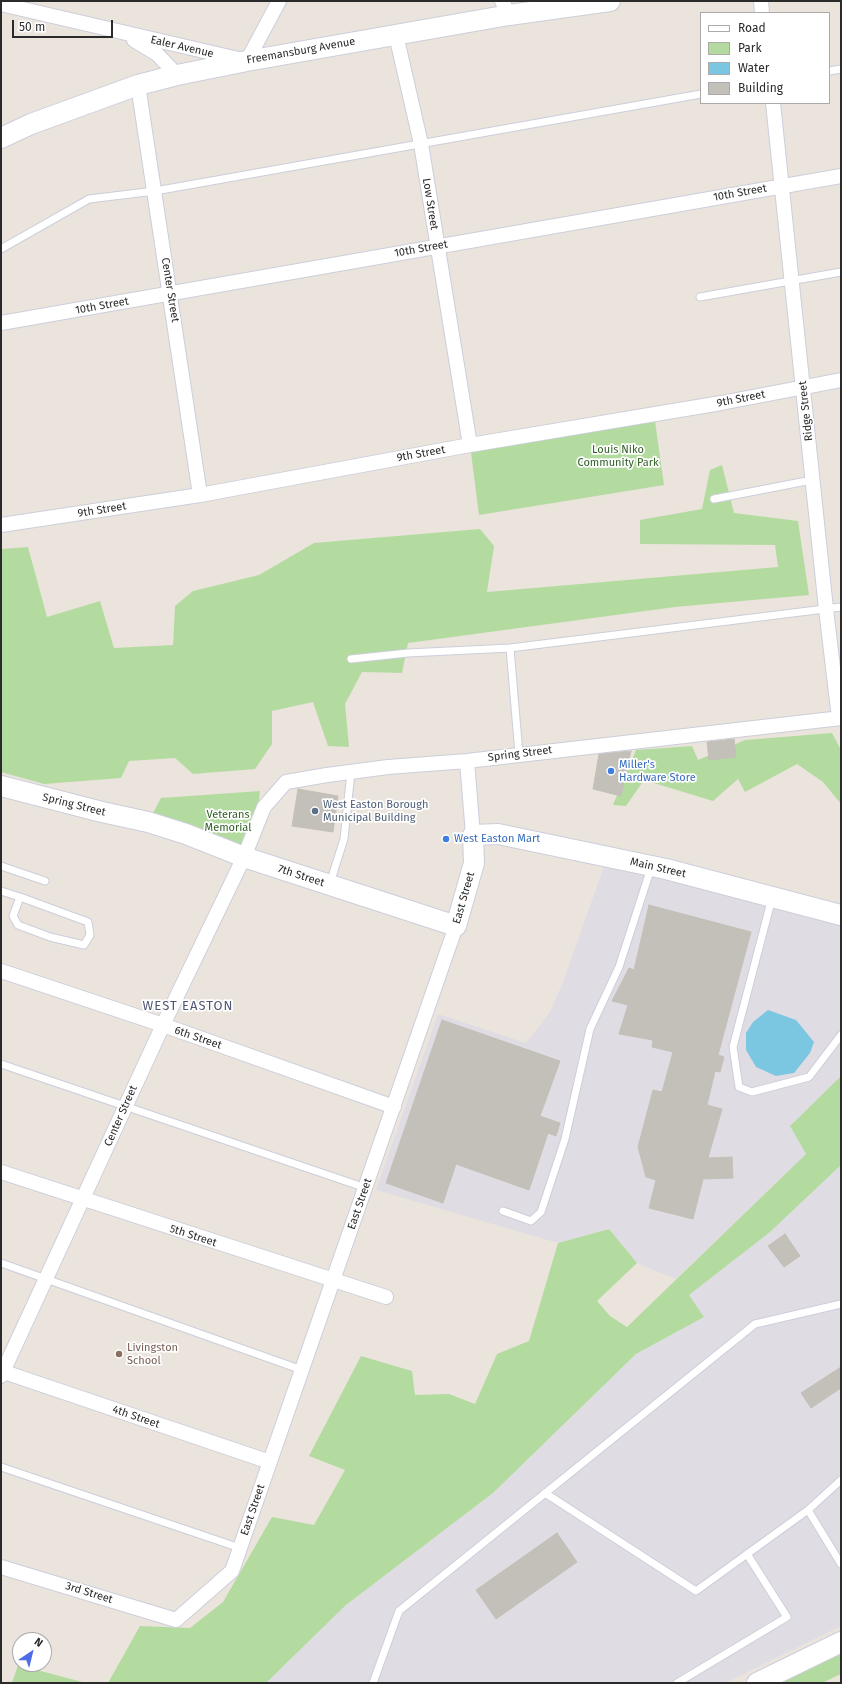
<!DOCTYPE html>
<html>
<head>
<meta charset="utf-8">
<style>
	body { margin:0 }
	#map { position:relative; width:842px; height:1684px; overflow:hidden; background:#eae4dd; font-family:"Fira Sans",sans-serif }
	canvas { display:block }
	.frame { position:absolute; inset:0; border:2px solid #2a2a2a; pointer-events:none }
	.legend { position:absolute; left:700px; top:12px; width:130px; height:92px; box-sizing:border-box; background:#fff; border:1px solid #aaa; margin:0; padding:5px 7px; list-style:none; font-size:12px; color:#2a2a2a }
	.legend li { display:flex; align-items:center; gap:8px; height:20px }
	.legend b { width:20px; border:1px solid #aaa }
	.north { position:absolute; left:12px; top:1632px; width:40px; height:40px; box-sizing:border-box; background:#fff; border:1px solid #aaa; border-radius:50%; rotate:35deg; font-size:11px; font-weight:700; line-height:16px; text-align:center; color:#2a2a2a }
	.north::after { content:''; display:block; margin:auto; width:14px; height:18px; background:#4e6ce6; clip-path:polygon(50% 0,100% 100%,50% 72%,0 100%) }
	.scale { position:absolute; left:12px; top:20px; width:101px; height:18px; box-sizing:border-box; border:2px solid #2a2a2a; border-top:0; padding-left:5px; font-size:12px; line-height:14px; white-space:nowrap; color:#2a2a2a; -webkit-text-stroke:3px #fff; paint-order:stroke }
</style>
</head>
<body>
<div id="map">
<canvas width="842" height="1684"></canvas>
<div class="frame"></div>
<ul class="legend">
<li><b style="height:5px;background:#fff"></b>Road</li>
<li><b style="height:11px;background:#b4db9f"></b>Park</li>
<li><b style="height:11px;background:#7bc7e1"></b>Water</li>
<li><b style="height:11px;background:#c3bfb9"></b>Building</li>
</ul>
<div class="north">N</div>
<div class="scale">50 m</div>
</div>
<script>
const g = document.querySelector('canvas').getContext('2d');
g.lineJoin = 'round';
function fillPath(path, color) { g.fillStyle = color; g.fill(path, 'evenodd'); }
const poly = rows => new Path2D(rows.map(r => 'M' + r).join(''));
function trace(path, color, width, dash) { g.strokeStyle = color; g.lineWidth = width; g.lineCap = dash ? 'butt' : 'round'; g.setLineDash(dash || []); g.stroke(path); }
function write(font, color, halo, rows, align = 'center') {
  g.font = font + ' "Fira Sans",sans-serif'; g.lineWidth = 3.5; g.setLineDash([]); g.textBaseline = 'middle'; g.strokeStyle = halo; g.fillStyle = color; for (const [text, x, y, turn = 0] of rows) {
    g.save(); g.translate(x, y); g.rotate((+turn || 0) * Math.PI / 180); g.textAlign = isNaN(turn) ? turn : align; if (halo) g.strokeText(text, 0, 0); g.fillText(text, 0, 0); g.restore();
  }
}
fillPath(poly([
	[608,855,841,924,841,1076,790,1126,807,1153,676,1279,637,1263,609,1229,558,1243,376,1190,438,1014,526,1043,550,1012,563,982],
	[841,1165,841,1626,725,1683,266,1683,346,1605,493,1493,636,1354,704,1317,688,1295,770,1232]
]), '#dfdde3');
fillPath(poly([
	[654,414,664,485,479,515,470,445],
	[722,465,734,513,798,521,809,595,675,607,408,643,402,673,362,672,345,704,349,747,328,746,313,702,272,711,272,744,255,769,193,774,175,758,129,761,121,778,44,784,1,772,1,549,28,547,47,617,100,601,114,648,173,645,175,606,193,591,259,575,314,543,480,529,494,546,487,592,778,567,775,545,640,544,640,520,702,509,710,470],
	[832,733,841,750,841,804,823,782,797,764,745,792,738,779,713,801,644,780,626,806,613,805,636,750,692,746,698,760,745,740],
	[260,791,256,826,244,857,148,822,161,798],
	[841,1076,841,1165,770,1232,689,1295,704,1317,636,1354,493,1493,346,1605,266,1683,108,1683,140,1626,190,1628,223,1602,272,1517,314,1525,345,1470,309,1456,361,1356,412,1371,415,1395,449,1394,475,1404,497,1354,529,1341,558,1243,609,1229,637,1263,597,1301,610,1316,627,1327,806,1154,790,1126],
	[841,1642,841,1674,822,1683,757,1683],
	[18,1665,86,1683,12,1683]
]), '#b4db9f');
fillPath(poly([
	[768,1010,796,1020,814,1042,810,1053,794,1073,776,1076,756,1067,746,1050,746,1033,753,1022]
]), '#7bc7e1');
const building = poly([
	[734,739,736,757,709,760,707,742,734,739],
	[631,751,621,796,593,789,599,754,631,751],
	[298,789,338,796,333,832,292,826,298,789],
	[649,905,751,932,718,1055,724,1057,720,1072,715,1071,707,1105,722,1109,708,1158,732,1157,733,1178,703,1179,693,1219,649,1208,656,1180,646,1177,638,1147,653,1090,662,1092,673,1052,652,1047,653,1040,619,1034,628,1005,612,1001,629,968,634,970,649,905],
	[442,1020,560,1061,540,1116,560,1123,556,1136,548,1133,529,1190,456,1164,443,1203,386,1183,442,1020],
	[785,1234,800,1256,784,1267,768,1246,785,1234],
	[841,1367,841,1388,811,1408,801,1393,841,1367],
	[557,1533,577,1562,496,1619,476,1590,557,1533]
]);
fillPath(building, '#c3bfb9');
trace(building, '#c5c0b7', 1);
const lane = poly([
	[829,71,841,69],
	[1,249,89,199,155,191,701,94],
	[700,297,841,272],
	[714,499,812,480],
	[510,648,519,754],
	[351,659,408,653,510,648,841,607],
	[1,866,45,881],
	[330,883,344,839,351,772],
	[1,891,20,897,88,922,90,935,84,945,50,937,18,925,13,916,20,897],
	[772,898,733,1047,739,1087,752,1092,809,1077,841,1035],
	[1,1064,366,1188],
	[503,1211,531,1221,541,1212,565,1139,590,1029,619,967,651,868],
	[1,1263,302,1370],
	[1,1467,240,1548],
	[545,1493,696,1591,808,1510,841,1564],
	[808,1510,841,1480],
	[373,1683,399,1611,755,1324,841,1304],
	[677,1683,787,1617,747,1554]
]);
const street = poly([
	[502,1,509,15],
	[761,1,762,13],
	[1,4,247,61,279,1],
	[396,35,421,144,470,445],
	[134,40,157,54,177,75],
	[138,85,200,495],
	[773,103,826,609,839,718],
	[1,323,841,176],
	[1,525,200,495,470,445,721,403,841,380],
	[467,761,473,835],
	[1,971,163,1025,394,1107],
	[1,1172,386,1297],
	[1,1371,270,1462],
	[1,1376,163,1025,244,857,264,807,286,782,327,775,388,767,467,761,841,718],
	[1,1567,176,1620,232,1571,456,926]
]);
const secondary = poly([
	[1,138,31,124,138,85,177,75,247,61,509,15,610,1],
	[1,786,102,812,148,822,186,834,244,857,456,926,474,863,473,835,498,834,666,869,841,915],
	[757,1683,841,1642]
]);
trace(lane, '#ccceda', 9);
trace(street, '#ccceda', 16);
trace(secondary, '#ccceda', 22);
trace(lane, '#fff', 7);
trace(street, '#fff', 14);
trace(secondary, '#fff', 20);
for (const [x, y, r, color] of [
	[611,771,4,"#3f7fe0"],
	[315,811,4,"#5c6f8a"],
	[446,839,4,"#3f7fe0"],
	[119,1354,4,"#8d6e63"]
]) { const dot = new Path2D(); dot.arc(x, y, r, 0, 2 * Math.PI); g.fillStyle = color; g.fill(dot); trace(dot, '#fff', 1.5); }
write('11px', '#2a2a2a', '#fff', [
	["Ealer Avenue",182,47,13],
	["Freemansburg Avenue",301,51,-10],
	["10th Street",740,193,-10],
	["Low Street",430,204,81],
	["10th Street",421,249,-10],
	["Center Street",170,290,81],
	["10th Street",102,306,-10],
	["9th Street",741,399,-11],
	["Ridge Street",806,411,-96],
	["9th Street",421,454,-10],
	["9th Street",102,510,-9],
	["Spring Street",520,754,-7],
	["Spring Street",74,805,14],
	["Main Street",658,868,13],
	["7th Street",301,876,18],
	["East Street",464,898,-74],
	["6th Street",198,1038,19],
	["Center Street",121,1116,-66],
	["East Street",360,1204,-71],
	["5th Street",193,1236,18],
	["4th Street",136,1417,19],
	["East Street",253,1510,-71],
	["3rd Street",89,1593,17]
]);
write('11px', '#2f5f22', '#fff', [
	["Louis Niko",618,450],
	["Community Park",618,463],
	["Veterans",228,815],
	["Memorial",228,828]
]);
write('11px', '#366cbe', '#fff', [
	["Miller's",619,765],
	["Hardware Store",619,778],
	["West Easton Mart",454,839]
], 'left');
write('11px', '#4e5e75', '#fff', [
	["West Easton Borough",323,805],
	["Municipal Building",323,818]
], 'left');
write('11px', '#785e54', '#fff', [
	["Livingston",127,1348],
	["School",127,1361]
], 'left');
g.letterSpacing = '1px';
write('13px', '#4f5675', '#fff', [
	["WEST EASTON",188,1006]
]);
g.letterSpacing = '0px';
</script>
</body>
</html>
